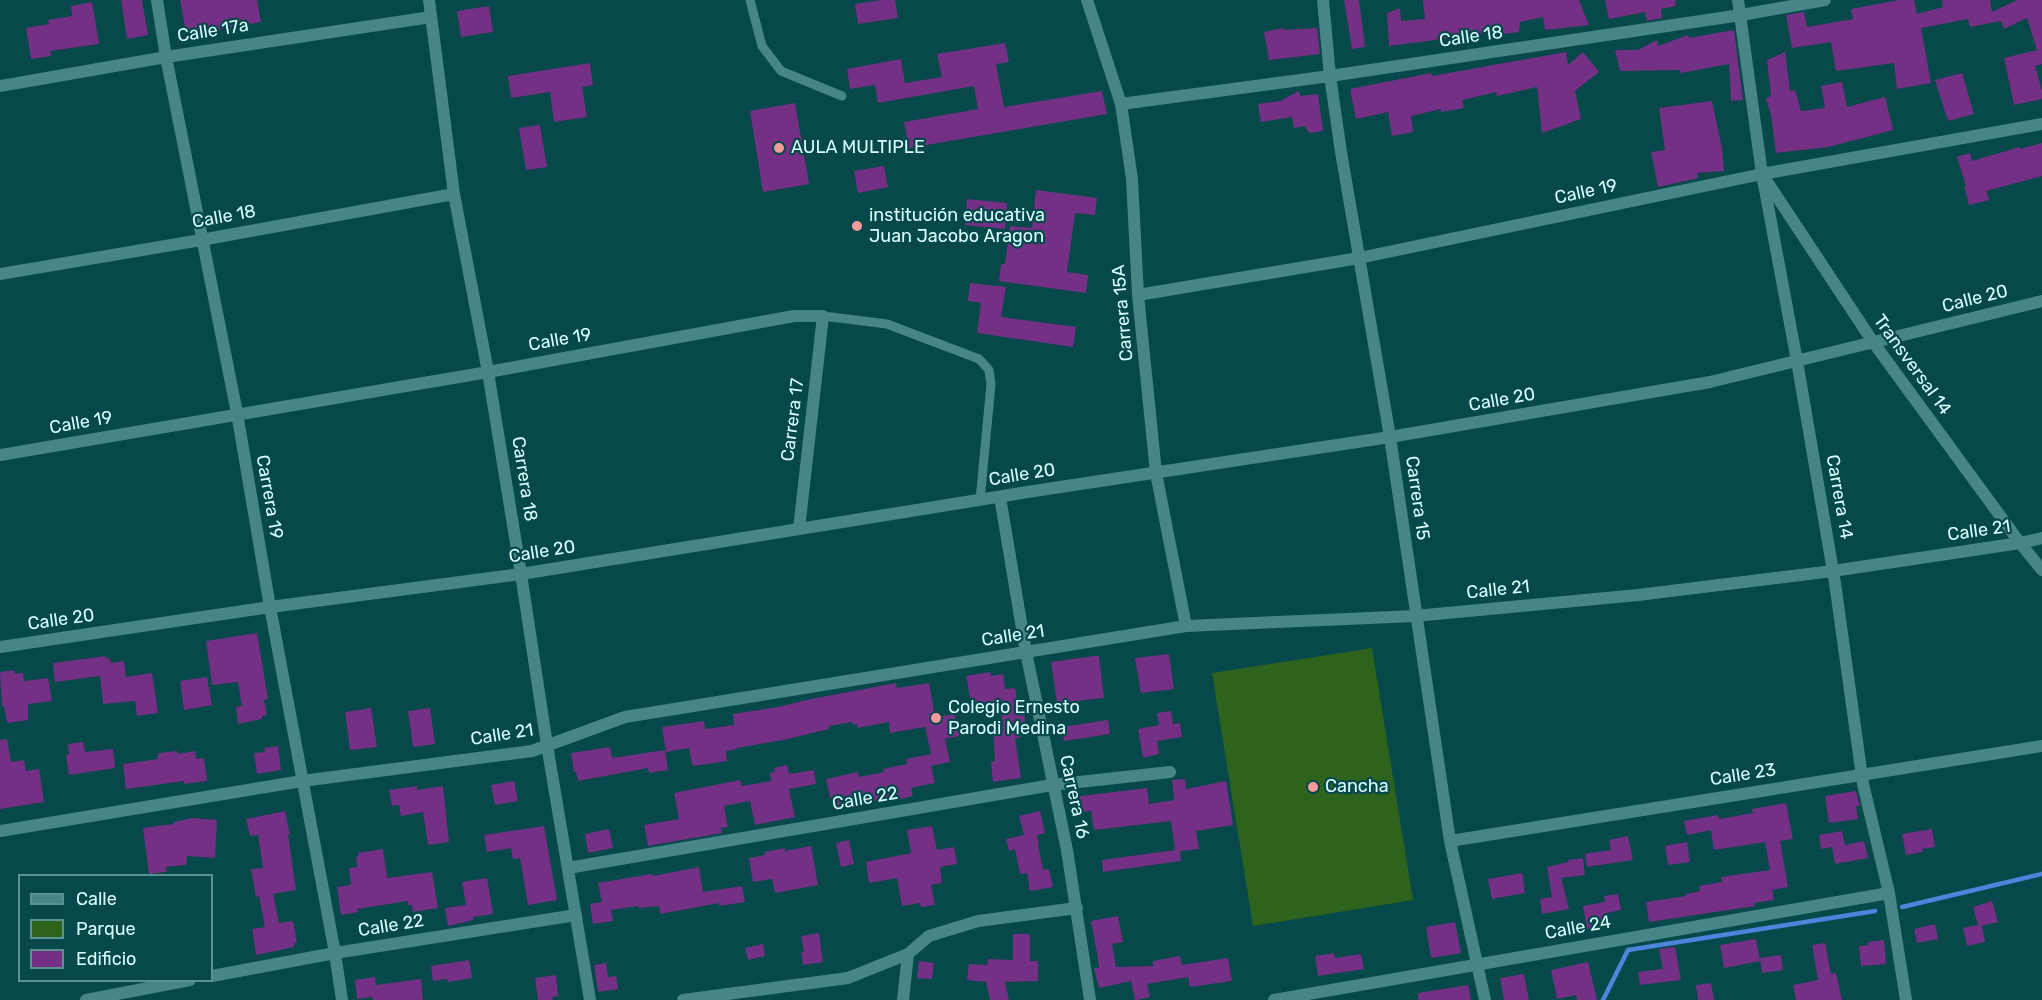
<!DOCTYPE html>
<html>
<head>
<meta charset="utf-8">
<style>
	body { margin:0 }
	#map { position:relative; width:2042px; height:1000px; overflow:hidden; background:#07484b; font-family:Rubik,sans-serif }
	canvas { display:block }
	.legend { position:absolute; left:18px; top:874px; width:195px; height:108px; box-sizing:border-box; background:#07484b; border:2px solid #5a9193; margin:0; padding:8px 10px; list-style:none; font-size:18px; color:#d7feff }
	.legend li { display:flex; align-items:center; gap:12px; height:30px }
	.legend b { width:30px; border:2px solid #5a9193 }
</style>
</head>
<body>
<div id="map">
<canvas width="2042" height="1000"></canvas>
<ul class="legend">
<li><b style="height:8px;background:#468689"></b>Calle</li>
<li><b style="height:16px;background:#2d631d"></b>Parque</li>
<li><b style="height:16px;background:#743084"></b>Edificio</li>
</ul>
</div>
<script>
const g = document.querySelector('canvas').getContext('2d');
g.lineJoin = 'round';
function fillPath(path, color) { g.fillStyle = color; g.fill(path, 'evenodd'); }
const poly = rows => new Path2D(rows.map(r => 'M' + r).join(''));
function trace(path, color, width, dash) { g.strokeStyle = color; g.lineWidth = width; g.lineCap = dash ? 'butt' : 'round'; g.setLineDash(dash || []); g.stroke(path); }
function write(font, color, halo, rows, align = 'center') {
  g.font = font + ' Rubik,sans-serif'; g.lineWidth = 4.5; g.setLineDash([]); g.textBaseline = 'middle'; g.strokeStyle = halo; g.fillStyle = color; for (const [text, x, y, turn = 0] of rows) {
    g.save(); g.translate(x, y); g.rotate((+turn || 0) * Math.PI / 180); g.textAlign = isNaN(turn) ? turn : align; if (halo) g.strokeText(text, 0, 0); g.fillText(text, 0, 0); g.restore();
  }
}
fillPath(poly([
	[1372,648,1413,900,1253,926,1212,673]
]), '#2d631d');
trace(poly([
	[1902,907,2042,874],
	[1603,1000,1628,950,1875,911]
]), '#4d84dc', 4.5);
fillPath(poly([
	[121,0,142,0,148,35,127,39],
	[180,0,257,0,261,22,216,30,217,33,187,38],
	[881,0,895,0,898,18,858,24,855,4],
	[1344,0,1359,0,1365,47,1352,49],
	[1423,0,1579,0,1589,25,1545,30,1543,17,1520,22,1519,32,1497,35,1496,32,1389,46,1387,13,1400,8,1401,21,1425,19],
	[1605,0,1675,0,1676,6,1661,9,1662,18,1647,21,1645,12,1609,19],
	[1899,0,1914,0,1917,14,1943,7,1942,0,1990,0,1992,12,2017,0,2042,0,2042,64,2035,66,2042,91,2042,99,2014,105,2004,58,2037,50,2027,18,2004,29,2001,21,1970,27,1968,19,1921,28,1931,83,1897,89,1894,63,1836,71,1831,42,1792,48,1786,15,1804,12,1807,27,1853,19,1851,9],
	[92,2,99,44,50,51,51,56,31,59,26,28,49,24,48,20,72,16,71,6],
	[489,6,493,32,461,37,457,11],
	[1283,28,1284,30,1317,28,1320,54,1269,60,1264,32],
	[1734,30,1743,100,1731,101,1729,64,1681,73,1680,70,1620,71,1615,50,1638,50,1657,40,1658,46,1688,35,1689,38],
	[1005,43,1009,62,996,64,1004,107,1102,91,1107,114,909,148,904,122,978,109,974,86,878,103,875,85,850,89,847,69,901,59,905,83,942,77,937,54],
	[1566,52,1568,65,1583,52,1599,72,1575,91,1581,119,1542,133,1537,87,1497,96,1496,92,1462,100,1464,108,1441,112,1441,109,1411,116,1413,132,1392,136,1388,112,1356,119,1350,89,1431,73,1432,76],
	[1785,52,1790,91,1795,90,1801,111,1825,108,1821,86,1842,82,1847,107,1885,97,1893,130,1828,147,1776,153,1771,115,1766,98,1771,96,1767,60],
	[590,63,593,85,582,87,587,117,554,122,550,92,511,98,508,76],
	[1962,73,1974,114,1948,121,1935,80],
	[1299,91,1300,96,1318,94,1323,131,1309,133,1305,126,1294,128,1292,117,1261,122,1258,104,1280,101],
	[1712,101,1722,148,1724,171,1697,173,1698,178,1658,187,1651,152,1665,150,1659,108],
	[795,103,809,184,763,192,750,111],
	[540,125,547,167,526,170,519,128],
	[2042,143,2042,176,1986,191,1989,200,1969,205,1964,186,1966,186,1957,157,1970,153,1972,161,2020,147,2020,149],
	[884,166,888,187,858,193,854,171],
	[1036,190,1097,198,1095,215,1075,213,1067,272,1088,275,1086,293,999,281,1001,264,1005,264,1010,226,1032,228],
	[967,199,1007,203,1005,229,965,225],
	[970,283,1006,287,1001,317,1076,327,1073,347,977,333,981,303,968,301],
	[257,633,268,699,264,700,267,715,262,716,262,719,238,724,236,707,242,706,238,682,212,685,206,641],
	[1169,654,1174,689,1141,693,1135,658],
	[106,656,106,659,110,658,111,663,124,661,126,677,152,673,158,713,137,716,135,701,103,704,100,676,55,682,53,663],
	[1094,656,1099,656,1104,698,1057,703,1051,662],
	[14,670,15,674,23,673,24,681,48,678,52,701,28,704,28,720,7,723,4,706,2,706,0,672],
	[990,672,991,676,1003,674,1005,689,1015,688,1018,708,1024,708,1025,725,1019,726,1020,738,1015,738,1021,778,993,782,991,762,995,761,993,730,1003,730,1001,703,972,707,966,676],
	[207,677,212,705,184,710,180,681],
	[896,683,897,688,929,683,935,717,955,714,959,736,945,739,950,762,931,766,935,783,911,788,913,796,891,801,891,800,882,802,882,799,833,810,826,779,858,772,859,777,884,772,883,769,907,764,906,759,931,754,925,727,890,733,889,722,858,728,857,724,853,725,852,722,829,726,829,729,783,740,737,748,737,749,726,751,727,761,694,766,692,764,689,748,666,752,662,727,704,721,705,729,734,725,733,714,778,707,806,700],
	[371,708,377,747,350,750,345,712],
	[430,708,435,744,413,747,408,711],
	[1171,711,1173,724,1180,723,1182,737,1157,741,1159,754,1143,758,1138,729,1159,725,1157,713],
	[1108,720,1110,734,1064,741,1062,727],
	[7,739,11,762,24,760,26,771,39,769,44,802,0,809,0,740],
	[83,742,85,752,113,749,115,768,69,775,66,755,69,754,68,744],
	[278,746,281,770,257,774,254,753,265,752,264,748],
	[610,747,612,758,665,750,668,770,649,773,648,768,578,781,576,772,574,772,571,753],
	[177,751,178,754,195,751,196,759,204,758,207,781,184,784,184,781,126,789,123,764,158,759,158,753],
	[787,765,789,774,814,770,816,784,789,789,795,817,755,825,750,801,724,806,728,827,721,828,722,833,648,846,644,825,679,819,674,793,740,780,742,786,771,781,770,773,775,772,774,768],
	[1185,779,1186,789,1226,781,1233,825,1196,831,1199,849,1180,851,1181,861,1103,872,1102,860,1175,850,1171,821,1094,830,1091,811,1075,813,1073,797,1147,788,1149,804,1174,800,1172,780],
	[514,781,518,801,495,805,491,785],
	[417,786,417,790,443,786,449,842,428,845,423,812,401,816,399,805,392,806,389,790],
	[1856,791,1860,806,1856,806,1858,819,1829,823,1825,796],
	[1786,803,1793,839,1780,841,1788,887,1772,890,1774,900,1754,903,1755,906,1649,922,1646,902,1686,896,1686,894,1700,891,1699,886,1722,882,1721,877,1770,870,1765,842,1714,850,1711,830,1687,835,1684,821,1718,815,1719,819,1753,813,1752,809],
	[285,811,290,835,288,835,296,890,273,894,279,923,293,921,297,943,294,943,294,947,256,955,252,929,265,927,259,896,256,897,251,869,263,868,258,835,250,836,246,819],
	[1040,811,1045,833,1037,835,1039,843,1038,844,1043,870,1049,869,1053,887,1030,891,1027,873,1020,874,1015,849,1009,851,1006,839,1024,835,1019,816],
	[192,818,217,820,215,858,187,856,186,865,166,867,166,872,149,874,143,828,174,824,174,822],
	[544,826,557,900,528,905,520,858,513,859,511,848,487,852,484,835],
	[932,826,937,850,954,847,957,864,940,867,942,883,931,885,935,905,921,907,920,903,902,906,897,878,869,883,866,862,911,853,907,830],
	[609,829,613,848,588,853,585,834],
	[1932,829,1935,847,1922,849,1923,852,1906,855,1902,834],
	[1842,831,1845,845,1864,841,1868,858,1835,864,1832,847,1821,849,1819,835],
	[1628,836,1633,860,1587,867,1585,854,1611,850,1609,840],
	[849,840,854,864,841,867,836,843],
	[1687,842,1690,862,1668,865,1665,846],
	[811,846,818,885,775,893,772,879,753,882,749,858,765,855,765,852,785,848,785,851],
	[383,849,387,878,432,872,438,908,413,912,412,905,408,905,408,901,357,909,358,912,341,915,337,887,351,885,349,868,357,867,356,857,359,856,358,853],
	[1583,858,1585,875,1561,878,1569,909,1542,914,1540,899,1552,897,1547,867,1568,862,1568,860],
	[699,867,703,892,742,886,745,902,719,906,719,903,660,914,659,906,639,908,638,906,611,910,613,921,593,924,590,904,602,902,598,883,652,874,653,876],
	[1522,873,1525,893,1492,899,1488,879],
	[487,878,493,914,473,917,473,920,448,926,445,908,466,905,462,882],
	[1618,894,1621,910,1607,913,1604,896],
	[1992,901,1998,922,1982,926,1985,942,1967,946,1963,928,1978,925,1973,907],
	[1605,902,1609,925,1587,929,1583,906],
	[1118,916,1123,942,1112,944,1116,967,1153,966,1153,961,1180,956,1182,965,1228,958,1232,981,1190,987,1188,977,1147,984,1150,997,1137,1000,1135,1000,1131,981,1099,988,1094,968,1099,968,1097,953,1091,921],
	[1455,922,1461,953,1431,958,1426,927],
	[1935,924,1938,939,1917,943,1914,929],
	[819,933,823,962,803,965,801,952,804,952,801,936],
	[1013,934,1030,934,1030,961,1038,961,1038,981,1005,982,1009,1000,990,1000,986,982,967,980,969,964,987,965,988,959,1013,960],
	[1756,939,1760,961,1724,968,1720,945],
	[1884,940,1886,964,1861,966,1859,946,1868,945,1868,942],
	[1825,943,1831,974,1836,973,1842,1000,1796,1000,1793,985,1818,980,1812,945],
	[763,944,765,956,748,960,745,948],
	[1675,947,1681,980,1640,985,1638,972,1663,969,1659,949],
	[1334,953,1335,958,1361,954,1364,969,1318,976,1315,956],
	[1781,955,1783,970,1762,973,1760,958],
	[469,960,472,978,448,982,447,979,433,981,431,966],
	[919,961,934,963,932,979,917,978],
	[1588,962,1597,1000,1577,1000,1576,995,1557,999,1551,970],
	[606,963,608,977,616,976,618,989,598,992,594,965],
	[1524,974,1529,1000,1504,1000,1500,978],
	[556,975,558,996,552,997,553,1000,538,1000,535,978],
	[375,977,376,985,421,979,423,1000,373,1000,372,997,357,999,355,980],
	[1711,983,1714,1000,1698,1000,1696,985],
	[1468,985,1471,1000,1418,1000,1418,993]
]), '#743084');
trace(poly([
	[750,0,762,46,781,71,842,96],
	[823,316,887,324,979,359,989,370,991,384,980,500]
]), '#468689', 9);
trace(poly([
	[157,0,166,57,237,413,270,607,335,953,342,1000],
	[429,0,454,194,488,372,521,574,547,745,590,1000],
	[1087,0,1121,104,1132,179,1138,295,1156,473,1186,626],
	[1323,0,1330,76,1341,152,1390,437,1450,841,1485,1000],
	[0,86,166,57,431,17],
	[1121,104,1330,76,1741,15,1825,0],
	[1762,174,1797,361,1835,583,1863,784,1889,893,1906,1000],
	[0,274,201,240,454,194],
	[1138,295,1359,258,1762,174,2042,124],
	[0,455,488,372,794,316,823,316,799,529],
	[1000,497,1026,652,1067,850,1090,1000],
	[0,647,270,607,521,574,1034,491,1390,437,1710,382,2042,301],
	[0,831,302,781,532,751,625,717,1186,626,1415,616,1638,595,1833,571,2020,543,2042,538],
	[1450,841,2042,746],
	[568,868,1052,785,1170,772],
	[212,976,335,953,576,915],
	[86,1000,190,980],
	[683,1000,848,978,908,954,929,936,978,921,1077,908],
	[903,1000,908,954],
	[1274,1000,1889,893]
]), '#468689', 12);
trace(poly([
	[1738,0,1762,174,1873,342,2020,543,2042,570]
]), '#468689', 12);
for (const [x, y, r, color] of [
	[779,148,6,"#f59b9b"],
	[857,226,6,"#f59b9b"],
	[936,718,6,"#f59b9b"],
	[1313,787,6,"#f59b9b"]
]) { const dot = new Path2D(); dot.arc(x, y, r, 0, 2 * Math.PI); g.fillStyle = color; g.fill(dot); trace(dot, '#07484b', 2); }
write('18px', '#d7feff', '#07484b', [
	["Calle 17a",213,31,-9],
	["Calle 18",1471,37,-8],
	["Calle 19",1586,192,-12],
	["Calle 18",224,217,-10],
	["Calle 20",1975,299,-14],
	["Carrera 15A",1123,313,-95],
	["Calle 19",560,340,-10],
	["Transversal 14",1912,365,54],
	["Calle 20",1502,400,-10],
	["Carrera 17",793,420,-83],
	["Calle 19",81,423,-10],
	["Calle 20",1022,475,-9],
	["Carrera 18",524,479,81],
	["Carrera 19",269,497,80],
	["Carrera 14",1839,497,80],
	["Carrera 15",1417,498,82],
	["Calle 21",1979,531,-8],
	["Calle 20",542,552,-9],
	["Calle 21",1498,590,-6],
	["Calle 20",61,620,-8],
	["Calle 21",1013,636,-9],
	["Calle 21",502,735,-9],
	["Calle 23",1743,775,-9],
	["Carrera 16",1074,797,78],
	["Calle 22",865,799,-10],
	["Calle 22",391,926,-9],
	["Calle 24",1578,928,-10]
]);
write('18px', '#d7feff', '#07484b', [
	["AULA MULTIPLE",791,148],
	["institución educativa",869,216],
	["Juan Jacobo Aragon",869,237],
	["Colegio Ernesto",948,708],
	["Parodi Medina",948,729],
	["Cancha",1325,787]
], 'left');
</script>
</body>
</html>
